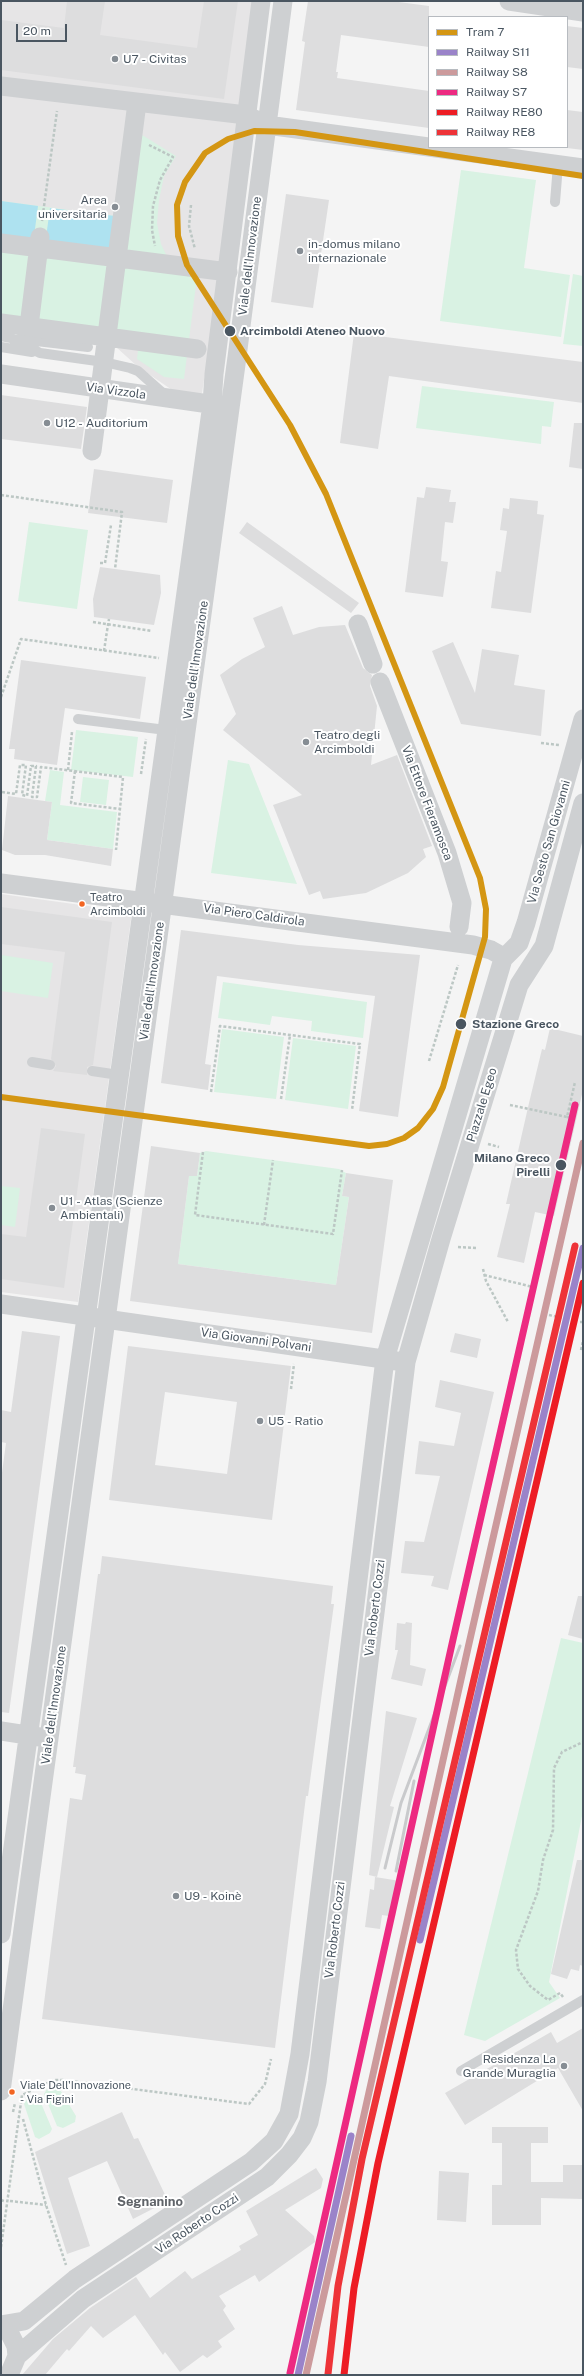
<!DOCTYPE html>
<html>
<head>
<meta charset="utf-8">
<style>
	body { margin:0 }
	#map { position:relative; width:584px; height:2376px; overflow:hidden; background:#f4f4f4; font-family:"Public Sans",sans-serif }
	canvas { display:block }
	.frame { position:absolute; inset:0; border:2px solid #4a5661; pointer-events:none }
	.legend { position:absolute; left:428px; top:16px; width:140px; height:132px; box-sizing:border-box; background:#fff; border:1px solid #b7bbc0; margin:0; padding:5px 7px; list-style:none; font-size:12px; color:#4a5661 }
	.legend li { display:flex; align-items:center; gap:8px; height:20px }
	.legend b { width:20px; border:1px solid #b7bbc0 }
	.scale { position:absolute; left:16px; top:24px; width:51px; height:18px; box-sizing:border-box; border:2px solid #4a5661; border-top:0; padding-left:5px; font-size:12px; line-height:14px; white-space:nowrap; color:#4a5661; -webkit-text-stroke:3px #fff; paint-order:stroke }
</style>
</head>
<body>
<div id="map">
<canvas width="584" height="2376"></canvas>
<div class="frame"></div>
<ul class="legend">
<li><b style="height:5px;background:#d49613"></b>Tram 7</li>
<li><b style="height:5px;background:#9a83c9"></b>Railway S11</li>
<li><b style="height:5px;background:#cc9a9c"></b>Railway S8</li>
<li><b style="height:5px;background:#ed2a81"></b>Railway S7</li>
<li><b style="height:5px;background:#ed1c24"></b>Railway RE80</li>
<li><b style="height:5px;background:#ee3338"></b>Railway RE8</li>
</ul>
<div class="scale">20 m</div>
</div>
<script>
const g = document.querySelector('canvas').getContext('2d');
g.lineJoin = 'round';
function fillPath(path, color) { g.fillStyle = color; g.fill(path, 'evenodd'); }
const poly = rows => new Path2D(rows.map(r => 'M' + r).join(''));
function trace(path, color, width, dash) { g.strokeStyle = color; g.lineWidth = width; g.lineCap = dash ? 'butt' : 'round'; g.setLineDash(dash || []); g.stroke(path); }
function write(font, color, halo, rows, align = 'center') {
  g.font = font + ' "Public Sans",sans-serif'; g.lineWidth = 4; g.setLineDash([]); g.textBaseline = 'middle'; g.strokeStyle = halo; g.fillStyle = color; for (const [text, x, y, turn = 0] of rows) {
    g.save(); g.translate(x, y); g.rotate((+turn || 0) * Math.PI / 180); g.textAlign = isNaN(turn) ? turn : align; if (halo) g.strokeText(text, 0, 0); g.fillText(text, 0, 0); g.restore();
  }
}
fillPath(poly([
	[1,1,255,1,240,111,1,79],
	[1,95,241,122,221,271,202,393,194,396,178,394,137,366,116,347,1,331],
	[1,894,132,912,78,1302,1,1292]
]), '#e6e5e6');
fillPath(poly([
	[134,130,176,156,164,176,159,200,157,223,161,244,171,265,198,269,184,379,164,377,137,359,139,342,1,323,1,201,123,217],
	[461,170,536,180,524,268,570,275,561,337,440,321],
	[573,274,583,276,583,346,563,344],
	[422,386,554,402,551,427,542,426,541,444,416,428],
	[29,522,88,530,77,609,18,601],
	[76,730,138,737,133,777,71,770],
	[228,760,249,764,297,884,211,873],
	[50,770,64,772,60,805,117,812,113,849,47,840,52,802,45,801],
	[83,777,109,780,106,805,80,802],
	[1,955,53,963,48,998,1,991],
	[223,982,367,1002,363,1038,311,1031,312,1021,272,1016,270,1025,218,1018],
	[222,1029,284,1037,276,1099,214,1092],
	[293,1038,356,1046,348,1109,285,1100],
	[206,1151,339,1169,346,1173,342,1196,349,1197,336,1285,178,1264,189,1176,197,1176,200,1153],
	[1,1186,20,1188,15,1227,1,1225],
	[561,1638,583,1643,583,1811,549,1982,560,1998,485,2041,464,2035],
	[53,2086,59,2088,76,2116,75,2122,63,2128,57,2126,44,2094,47,2089],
	[33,2095,38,2096,52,2129,50,2133,39,2139,35,2137,24,2104,27,2098]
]), '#d9f2e3');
fillPath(poly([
	[1,201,38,206,33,244,1,240],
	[50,208,115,216,111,253,45,245]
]), '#aee2f0');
fillPath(poly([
	[67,1,105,1,100,35,197,48,204,1,238,1,224,99,1,70,1,20,64,28],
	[308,1,391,1,429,6,429,47,341,35,336,72,338,72,337,78,429,91,429,128,296,110,305,42,302,41],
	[567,26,583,28,583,69,567,67],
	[567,110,583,112,583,150,567,148],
	[286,194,329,200,313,308,271,302],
	[354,333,583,362,583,403,389,376,378,449,340,443],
	[1,395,87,407,81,449,1,439],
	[574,423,583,423,583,469,569,467],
	[94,469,173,480,167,523,88,513],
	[426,487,451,490,449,502,456,502,453,523,445,522,441,561,448,562,443,597,405,592,417,497,424,498],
	[510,498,538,501,537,514,544,515,531,613,491,608,496,571,501,572,507,531,500,530,503,508,509,509],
	[247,522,359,603,351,613,239,533],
	[100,567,160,575,161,593,154,625,94,617,93,599],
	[282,606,293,635,319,627,345,625,363,668,372,675,370,686,377,706,371,765,397,755,432,846,423,849,426,857,408,873,366,893,323,899,320,891,309,895,273,805,302,795,223,730,236,714,220,675,242,659,265,647,253,618],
	[453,642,475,693,482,649,519,655,514,685,545,690,541,736,461,724,432,651],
	[21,660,146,677,140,719,65,708,57,765,14,759,15,749,9,749],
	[8,796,52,802,47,840,113,849,111,866,45,855,15,855,2,850],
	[1,907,112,922,93,1065,87,1067,87,1075,53,1071,56,1066,51,1059,65,952,1,944],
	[181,930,298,945,420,955,398,1117,359,1111,375,996,217,976,205,1064,211,1065,208,1090,161,1083],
	[550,1028,583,1036,583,1090,554,1216,535,1212,524,1263,497,1257,510,1204,506,1204,529,1103,542,1049,545,1050],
	[41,1128,85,1134,64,1288,1,1279,1,1234,26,1237],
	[151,1146,200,1153,197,1176,189,1176,178,1264,336,1285,349,1197,342,1196,346,1173,393,1180,372,1333,130,1301],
	[22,1331,60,1336,9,1713,1,1712,1,1480,6,1443,1,1442,1,1410,11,1412],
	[455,1333,481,1339,477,1358,450,1352],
	[128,1346,291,1366,272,1520,109,1500],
	[165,1392,237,1402,227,1474,155,1465],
	[440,1380,494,1392,448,1590,431,1586,434,1576,401,1573,405,1541,424,1542,440,1476,415,1474,419,1441,454,1446,461,1413,435,1407],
	[102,1556,333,1586,331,1604,334,1604,308,1796,306,1796,275,2048,42,2019,70,1798,82,1800,86,1775,75,1773,76,1767,73,1767,98,1574,100,1574],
	[578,1596,583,1596,583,1639,568,1635],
	[406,1622,412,1623,410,1665,426,1669,422,1686,391,1679,398,1650,395,1650,397,1623,405,1624],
	[386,1711,417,1718,390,1806,394,1807,377,1877,369,1875],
	[577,1860,583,1860,583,1966,580,1965,579,1971,571,1969,567,1979,551,1974],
	[375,1877,400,1881,395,1917,382,1915,380,1929,365,1927,370,1889,374,1890],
	[583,2028,583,2111,558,2068,465,2125,445,2093,551,2032,557,2043],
	[122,2112,134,2139,138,2138,168,2201,133,2219,107,2161,68,2178,90,2246,67,2254,35,2152],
	[492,2127,548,2127,548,2143,531,2143,531,2182,563,2182,563,2165,583,2165,583,2199,541,2198,541,2225,492,2225,492,2185,502,2185,502,2143,492,2143],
	[316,2168,323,2179,321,2188,285,2210,314,2236,315,2242,259,2282,255,2275,219,2296,226,2306,223,2310,235,2329,218,2341,222,2347,207,2358,203,2355,180,2372,165,2352,163,2355,135,2315,103,2338,91,2326,69,2351,67,2349,45,2375,22,2375,53,2339,90,2308,136,2277,150,2298,185,2271,192,2279,241,2250,239,2246,258,2235,246,2211],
	[439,2171,469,2173,466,2222,437,2220]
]), '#ddddde');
trace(poly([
	[149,145,173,157,160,180,153,206,152,230,155,246],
	[191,205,189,226,195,249],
	[42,221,57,111],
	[1,495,122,512,115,569],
	[100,563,105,563,111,525],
	[93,622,152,631],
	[104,651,107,631],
	[1,697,21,639,159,658],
	[541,743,559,745],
	[68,770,72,732],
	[75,771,71,803,120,809],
	[141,774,146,739],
	[2,792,16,794,20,765,26,765,22,795,27,796,31,766,36,766,32,797,37,797,41,767,123,777,116,850],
	[429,1061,458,965],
	[211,1092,220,1026,360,1044,352,1110],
	[281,1099,290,1035],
	[510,1105,567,1117,575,1082],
	[567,1117,576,1119],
	[488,1144,499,1147],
	[203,1152,195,1215,333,1234,342,1170],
	[264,1225,273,1160],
	[458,1247,477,1248],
	[483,1269,486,1281,508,1322],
	[484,1275,537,1288],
	[549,1315,563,1318],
	[580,1322,583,1322],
	[550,1345,557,1317],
	[581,1350,583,1341],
	[291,1389,294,1364],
	[563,1997,560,1993,548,2000,530,1986,518,1969,516,1950,538,1891,543,1860,553,1830,554,1768,562,1752,583,1742],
	[13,2112,15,2103],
	[23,2119,46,2205,66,2265],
	[1,2200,4,2201],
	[10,2201,46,2205],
	[1,2247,22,2095,54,2080,63,2080,249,2104,265,2084,271,2059]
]), '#bcc7c4', 2.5, [3, 2]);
trace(poly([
	[555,202,558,165],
	[1,336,11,338,40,353,104,362,130,368,138,371,166,396],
	[19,339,88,347],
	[1,347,32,352],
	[78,719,166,730],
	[32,1062,50,1065],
	[92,1071,119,1075],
	[461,2071,583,2000]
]), '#ced0d2', 10);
trace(poly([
	[509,1,583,12],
	[1,86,246,115,267,125,583,168],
	[1,243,228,272],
	[1,323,197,349],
	[29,326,40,237],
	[1,374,223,406],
	[92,451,137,103],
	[358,624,373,664],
	[380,682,447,853,462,903,459,927],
	[1,883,473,945,491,950,500,955,503,959],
	[503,959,519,943,526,923,583,719],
	[1,1304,397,1361],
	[1,1731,40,1737],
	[1,1934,212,404,214,374,261,1],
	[1,2091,237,357,283,1],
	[1,2325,24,2321,75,2279,251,2162,274,2141,289,2114,300,2054,385,1359,503,959],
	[1,2325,10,2334,16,2346,17,2356,9,2375],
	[17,2356,83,2299,267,2177,289,2155,302,2138,309,2122,317,2082,406,1362,441,1239,519,985,544,946,583,803]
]), '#ced0d2', 19);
trace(poly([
	[385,1868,401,1803,460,1646],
	[396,1871,414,1781]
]), '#c9cacc', 3);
trace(poly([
	[107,631,109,619]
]), '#bcc7c4', 2.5, [3, 2]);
trace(poly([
	[420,1940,583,1248],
	[298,2375,351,2136]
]), '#9a83c9', 7);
trace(poly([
	[306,2375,468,1648,583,1143]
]), '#cc9a9c', 7);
trace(poly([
	[290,2373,452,1644,575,1105]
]), '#ed2a81', 7);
trace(poly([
	[344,2375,354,2288,378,2163,583,1283]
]), '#ed1c24', 7);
trace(poly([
	[328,2374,338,2286,362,2159,575,1246]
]), '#ee3338', 7);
trace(poly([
	[1,1097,369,1146,387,1144,404,1138,418,1128,433,1109,443,1087,485,937,486,909,480,878,326,494,290,425,187,265,178,236,177,205,185,182,205,153,228,139,254,131,295,132,583,176]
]), '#d49613', 6);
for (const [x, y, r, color] of [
	[115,59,4,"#868d94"],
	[115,207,4,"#868d94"],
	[300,251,4,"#868d94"],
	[230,331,6,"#4a5661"],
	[47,423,4,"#868d94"],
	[306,742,4,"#868d94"],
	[82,904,3.5,"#f26522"],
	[461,1024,6,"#4a5661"],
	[561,1165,6,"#4a5661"],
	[52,1208,4,"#868d94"],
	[260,1421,4,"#868d94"],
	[176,1896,4,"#868d94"],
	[564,2066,4,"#868d94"],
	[12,2092,3.5,"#f26522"]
]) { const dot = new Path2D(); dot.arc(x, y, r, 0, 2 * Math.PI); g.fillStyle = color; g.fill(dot); trace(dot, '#fff', 1.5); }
write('11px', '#4a5661', '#fff', [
	["Teatro",90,898],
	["Arcimboldi",90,912],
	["Viale Dell'Innovazione",20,2086],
	["- Via Figini",20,2100]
], 'left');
write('12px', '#4a5661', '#fff', [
	["U7 - Civitas",123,59],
	["Area",107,200,"right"],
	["universitaria",107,214,"right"],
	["in-domus milano",308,244],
	["internazionale",308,258],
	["U12 - Auditorium",55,423],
	["Teatro degli",314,735],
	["Arcimboldi",314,749],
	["U1 - Atlas (Scienze",60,1201],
	["Ambientali)",60,1215],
	["U5 - Ratio",268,1421],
	["U9 - Koinè",184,1896],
	["Residenza La",556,2059,"right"],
	["Grande Muraglia",556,2073,"right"]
], 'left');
write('12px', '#4a5661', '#fff', [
	["Viale dell'Innovazione",250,256,-83],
	["Via Vizzola",116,391,8],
	["Viale dell'Innovazione",196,660,-82],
	["Via Ettore Fieramosca",427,803,69],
	["Via Sesto San Giovanni",549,842,-74],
	["Via Piero Caldirola",254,915,8],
	["Viale dell'Innovazione",152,981,-82],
	["Piazzale Egeo",482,1105,-73],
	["Via Giovanni Polvani",256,1340,8],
	["Via Roberto Cozzi",375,1608,-83],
	["Viale dell'Innovazione",54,1705,-82],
	["Via Roberto Cozzi",335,1930,-83],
	["Via Roberto Cozzi",197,2224,-34]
]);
write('bold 12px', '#4a5661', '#fff', [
	["Arcimboldi Ateneo Nuovo",240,331],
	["Stazione Greco",472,1024],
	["Milano Greco",550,1158,"right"],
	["Pirelli",550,1172,"right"]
], 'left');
write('bold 13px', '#5f6368', '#fff', [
	["Segnanino",150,2202]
]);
</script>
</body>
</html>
